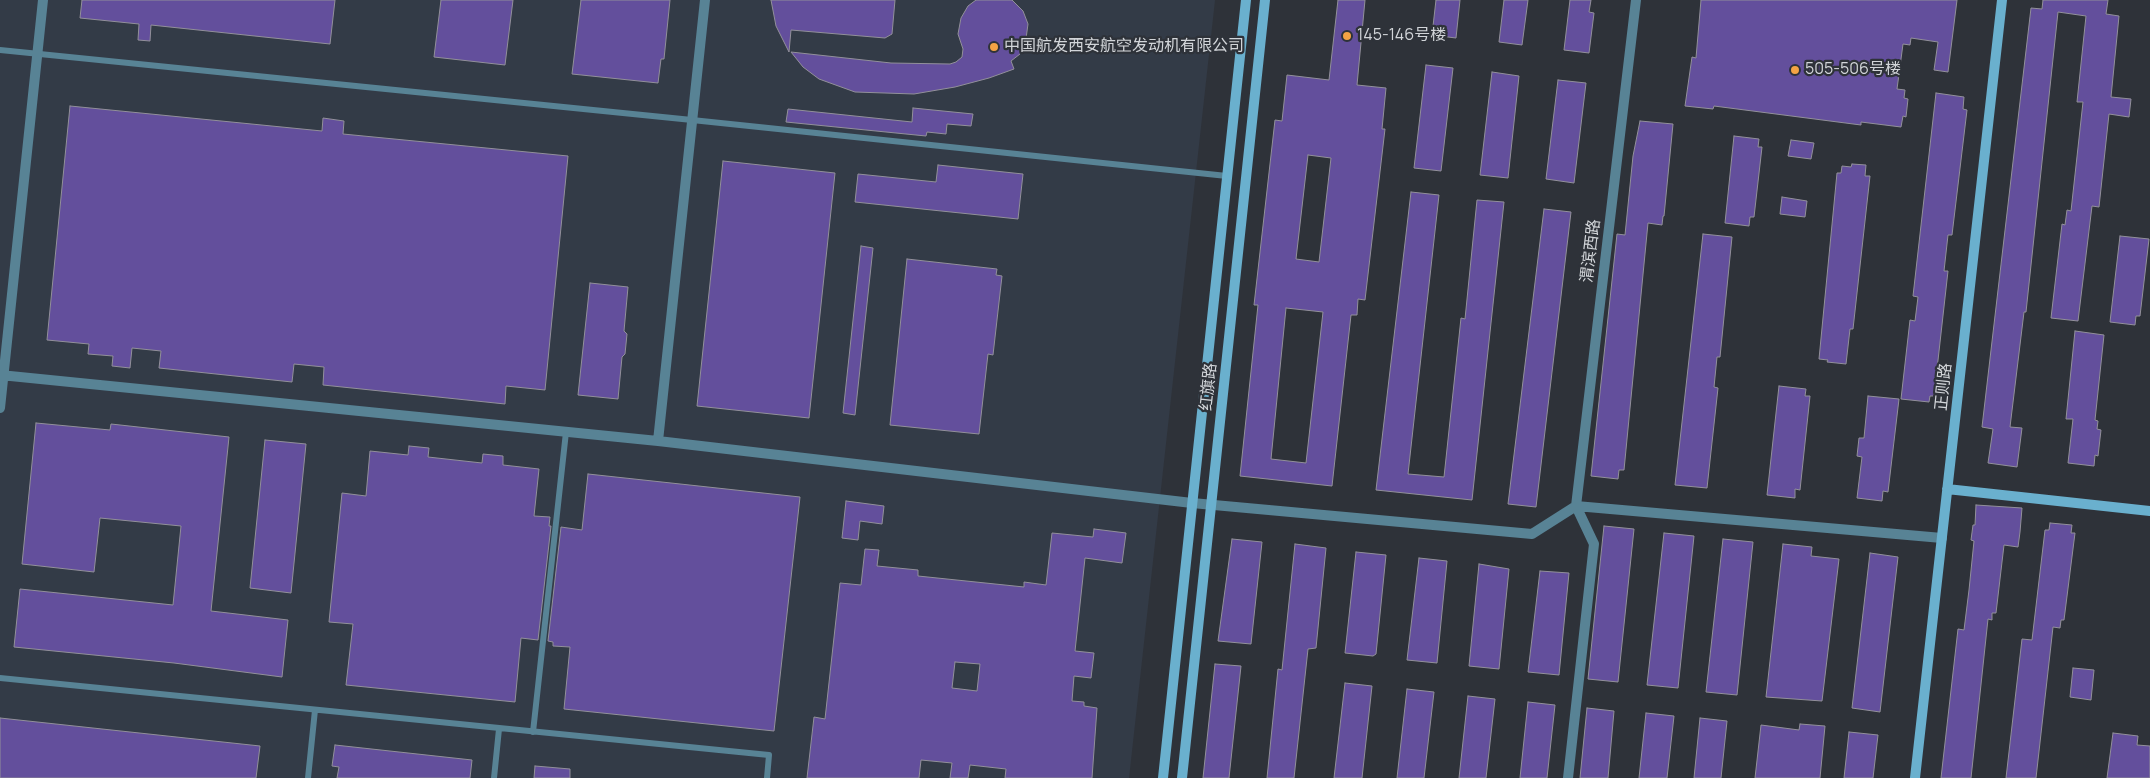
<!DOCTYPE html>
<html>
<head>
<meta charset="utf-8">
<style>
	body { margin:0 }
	canvas { display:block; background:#2e3239 }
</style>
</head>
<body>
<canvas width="2150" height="778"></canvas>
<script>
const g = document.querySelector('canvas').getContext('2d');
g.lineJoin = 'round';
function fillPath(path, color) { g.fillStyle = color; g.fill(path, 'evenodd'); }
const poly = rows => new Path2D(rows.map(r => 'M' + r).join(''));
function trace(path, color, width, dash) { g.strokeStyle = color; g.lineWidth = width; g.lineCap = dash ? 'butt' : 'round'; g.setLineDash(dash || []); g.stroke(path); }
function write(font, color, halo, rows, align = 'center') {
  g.font = font + ' Manrope,"Noto Sans SC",sans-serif'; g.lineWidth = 4.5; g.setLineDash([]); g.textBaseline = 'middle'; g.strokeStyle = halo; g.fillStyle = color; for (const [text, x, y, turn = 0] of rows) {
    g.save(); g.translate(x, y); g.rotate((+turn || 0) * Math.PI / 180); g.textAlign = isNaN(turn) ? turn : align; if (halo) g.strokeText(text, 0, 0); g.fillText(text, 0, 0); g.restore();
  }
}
fillPath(poly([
	[0,0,1215,0,1129,778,0,778]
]), '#333b47');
const building = poly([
	[82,0,335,0,330,44,151,25,150,41,138,40,139,24,80,18,82,0],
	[441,0,513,0,505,65,434,57,441,0],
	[581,0,670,0,664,59,661,59,658,83,572,74,581,0],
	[771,0,895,0,892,34,885,38,791,30,789,52,776,26,771,0],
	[976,0,1012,0,1023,11,1028,24,1025,46,1020,54,1011,61,1014,69,989,78,955,87,914,94,855,92,819,79,803,67,791,52,891,63,950,64,956,62,962,57,963,49,958,34,961,18,968,6,976,0],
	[1338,0,1365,0,1357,85,1386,88,1382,129,1385,129,1365,300,1358,299,1357,315,1351,315,1332,486,1240,476,1258,305,1254,305,1275,120,1282,121,1287,75,1329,80,1338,0],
	[1308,155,1331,158,1319,262,1296,259,1308,155],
	[1286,308,1323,312,1306,463,1271,459,1286,308],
	[1436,0,1460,0,1456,38,1432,35,1436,0],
	[1504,0,1528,0,1522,45,1499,42,1504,0],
	[1570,0,1591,0,1589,12,1594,13,1589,53,1564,50,1570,0],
	[1701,0,1957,0,1948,72,1934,70,1938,42,1911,38,1910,45,1903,44,1897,89,1905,90,1904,98,1908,99,1906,117,1903,116,1901,127,1861,122,1861,125,1714,106,1713,109,1685,106,1692,57,1696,58,1701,0],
	[2043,0,2108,0,2106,14,2119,16,2111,97,2131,99,2129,117,2109,114,2099,207,2092,206,2078,321,2051,318,2062,224,2065,225,2067,210,2071,211,2083,102,2077,102,2086,16,2058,12,2026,312,2024,312,2010,427,2022,428,2017,467,1988,463,1993,429,1982,427,2031,8,2042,9,2043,0],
	[1426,65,1453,68,1441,171,1414,168,1426,65],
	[1492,72,1519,76,1508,178,1480,175,1492,72],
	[1558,80,1586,83,1574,183,1546,179,1558,80],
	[1936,93,1964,97,1963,109,1967,110,1952,235,1948,235,1944,271,1948,271,1934,396,1930,396,1929,402,1901,399,1910,320,1915,321,1918,297,1913,296,1936,93],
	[70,106,322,131,323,118,344,121,343,134,568,156,545,390,506,386,505,404,323,385,324,367,294,364,292,382,159,368,161,351,132,348,130,368,112,366,113,356,88,354,89,344,47,340,70,106],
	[913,108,973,114,971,126,947,124,946,134,927,132,926,136,786,122,788,109,912,122,913,108],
	[1640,121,1673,124,1664,216,1663,216,1662,225,1648,223,1624,470,1619,470,1618,479,1591,476,1617,234,1625,235,1633,156,1640,121],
	[1734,136,1759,139,1758,147,1762,147,1754,217,1750,217,1749,226,1725,223,1734,136],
	[1791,140,1814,143,1811,159,1788,156,1791,140],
	[723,161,835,173,809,418,697,406,723,161],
	[1852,164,1866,165,1865,176,1870,176,1853,329,1850,329,1846,364,1827,362,1828,360,1819,359,1837,173,1841,173,1842,166,1851,167,1852,164],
	[938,165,1023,174,1018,219,855,202,858,174,936,182,938,165],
	[1411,192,1439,195,1408,474,1444,477,1461,318,1465,319,1477,200,1504,202,1472,500,1376,490,1411,192],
	[1782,197,1807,201,1805,217,1780,214,1782,197],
	[1544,209,1571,212,1536,507,1508,504,1544,209],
	[1703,234,1732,237,1720,357,1717,357,1714,387,1718,388,1707,488,1675,485,1703,234],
	[2120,236,2149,239,2140,316,2136,316,2135,325,2110,322,2120,236],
	[861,246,873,248,855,415,843,413,861,246],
	[907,259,997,269,996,275,1002,276,993,355,988,354,979,434,890,425,907,259],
	[590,283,628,287,624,331,627,334,625,354,622,357,618,399,578,395,590,283],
	[2075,331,2104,335,2095,420,2098,421,2097,429,2101,430,2098,456,2095,455,2094,466,2068,463,2073,419,2066,419,2075,331],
	[1779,386,1806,389,1805,396,1810,396,1800,490,1795,489,1795,498,1767,495,1779,386],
	[1868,396,1899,399,1888,492,1883,491,1882,501,1857,498,1862,457,1857,456,1859,438,1864,438,1868,396],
	[36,423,110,430,111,424,229,437,211,611,288,620,282,677,174,663,14,647,20,589,173,605,181,526,100,518,94,572,22,564,36,423],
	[265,440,306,444,291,593,250,588,265,440],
	[409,446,429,448,428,457,482,463,483,454,503,456,503,465,539,469,534,516,550,517,549,526,551,526,538,640,521,638,515,702,346,685,353,624,329,622,342,493,366,496,370,451,408,455,409,446],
	[588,474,800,497,774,731,564,709,570,647,553,646,553,642,548,641,561,527,582,530,588,474],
	[846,501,884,506,882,524,860,521,858,540,842,538,846,501],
	[1976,505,2022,508,2020,532,2018,547,2004,545,1996,613,1992,613,1992,620,1988,619,1971,778,1941,778,1958,629,1964,630,1969,590,1974,541,1971,540,1973,525,1975,525,1976,505],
	[2050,523,2072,525,2071,533,2075,533,2064,620,2061,620,2060,628,2053,627,2036,778,2006,778,2022,639,2032,640,2045,530,2049,530,2050,523],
	[1604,526,1634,529,1618,682,1588,679,1604,526],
	[1094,529,1126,533,1122,563,1085,558,1075,651,1094,653,1091,678,1074,676,1072,701,1084,702,1084,706,1097,708,1092,778,1005,778,1006,769,970,765,968,778,950,778,952,763,921,760,919,778,807,778,814,717,825,719,840,583,861,585,865,549,879,550,877,566,918,570,918,576,1024,587,1024,582,1046,585,1052,533,1093,537,1094,529],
	[955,662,980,664,977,691,952,688,955,662],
	[1664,533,1694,536,1678,688,1647,685,1664,533],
	[1232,539,1262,542,1251,644,1218,641,1232,539],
	[1723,539,1753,542,1737,695,1706,692,1723,539],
	[1295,544,1326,548,1316,648,1308,649,1294,778,1267,778,1278,669,1282,670,1295,544],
	[1783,544,1812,547,1811,556,1839,559,1822,701,1766,697,1783,544],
	[1356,552,1386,555,1376,654,1373,656,1345,653,1356,552],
	[1870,553,1898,557,1880,712,1852,708,1870,553],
	[1419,558,1447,561,1437,663,1407,660,1419,558],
	[1479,564,1509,569,1499,669,1469,666,1479,564],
	[1540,571,1569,573,1559,675,1528,672,1540,571],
	[1215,664,1241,666,1229,778,1203,778,1215,664],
	[2073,668,2094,670,2091,700,2070,697,2073,668],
	[1345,683,1372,686,1362,778,1334,778,1345,683],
	[1407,689,1434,692,1424,778,1397,778,1407,689],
	[1468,696,1495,699,1486,778,1459,778,1468,696],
	[1528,702,1555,705,1547,778,1520,778,1528,702],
	[1587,708,1614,711,1608,778,1580,778,1587,708],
	[1646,713,1674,716,1667,778,1639,778,1646,713],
	[0,718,260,746,256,778,0,778,0,718],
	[1700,718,1727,721,1721,778,1694,778,1700,718],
	[1800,724,1825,726,1820,778,1755,778,1761,725,1799,730,1800,724],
	[1849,732,1878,735,1873,778,1844,778,1849,732],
	[2113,733,2138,736,2137,745,2150,746,2150,778,2107,778,2113,733],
	[335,745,472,760,470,778,337,778,339,767,332,766,335,745],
	[535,766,570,769,570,778,534,778,535,766]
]);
fillPath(building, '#634f9c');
trace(building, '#92909a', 1);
trace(poly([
	[0,50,692,120,1227,176],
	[0,678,769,755,767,778],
	[533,732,566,432],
	[308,778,315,710],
	[494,778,499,729]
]), '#588395', 6);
trace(poly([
	[0,375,658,441,1192,503,1532,534,1576,506,1942,538],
	[0,408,43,0],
	[658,441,705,0],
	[1568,778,1594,544,1576,506,1636,0]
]), '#588395', 10);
trace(poly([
	[1947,489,2150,511],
	[1163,778,1246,0],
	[1182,778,1265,0],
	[1915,778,2002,0]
]), '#6ab0ce', 10);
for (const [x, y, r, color] of [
	[1347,36,5,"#f4a344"],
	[994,47,5,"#f4a344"],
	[1795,70,5,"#f4a344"]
]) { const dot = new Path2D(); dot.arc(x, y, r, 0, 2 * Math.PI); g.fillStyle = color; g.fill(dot); trace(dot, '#2e3239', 2); }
write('16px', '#d2d5d9', '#2e3239', [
	["145-146号楼",1357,36],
	["中国航发西安航空发动机有限公司",1004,47],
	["505-506号楼",1805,70]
], 'left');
write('16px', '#d2d5d9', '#2e3239', [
	["渭滨西路",1591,251,-83],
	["红旗路",1209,387,-84],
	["正则路",1944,387,-84]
]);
</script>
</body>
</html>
